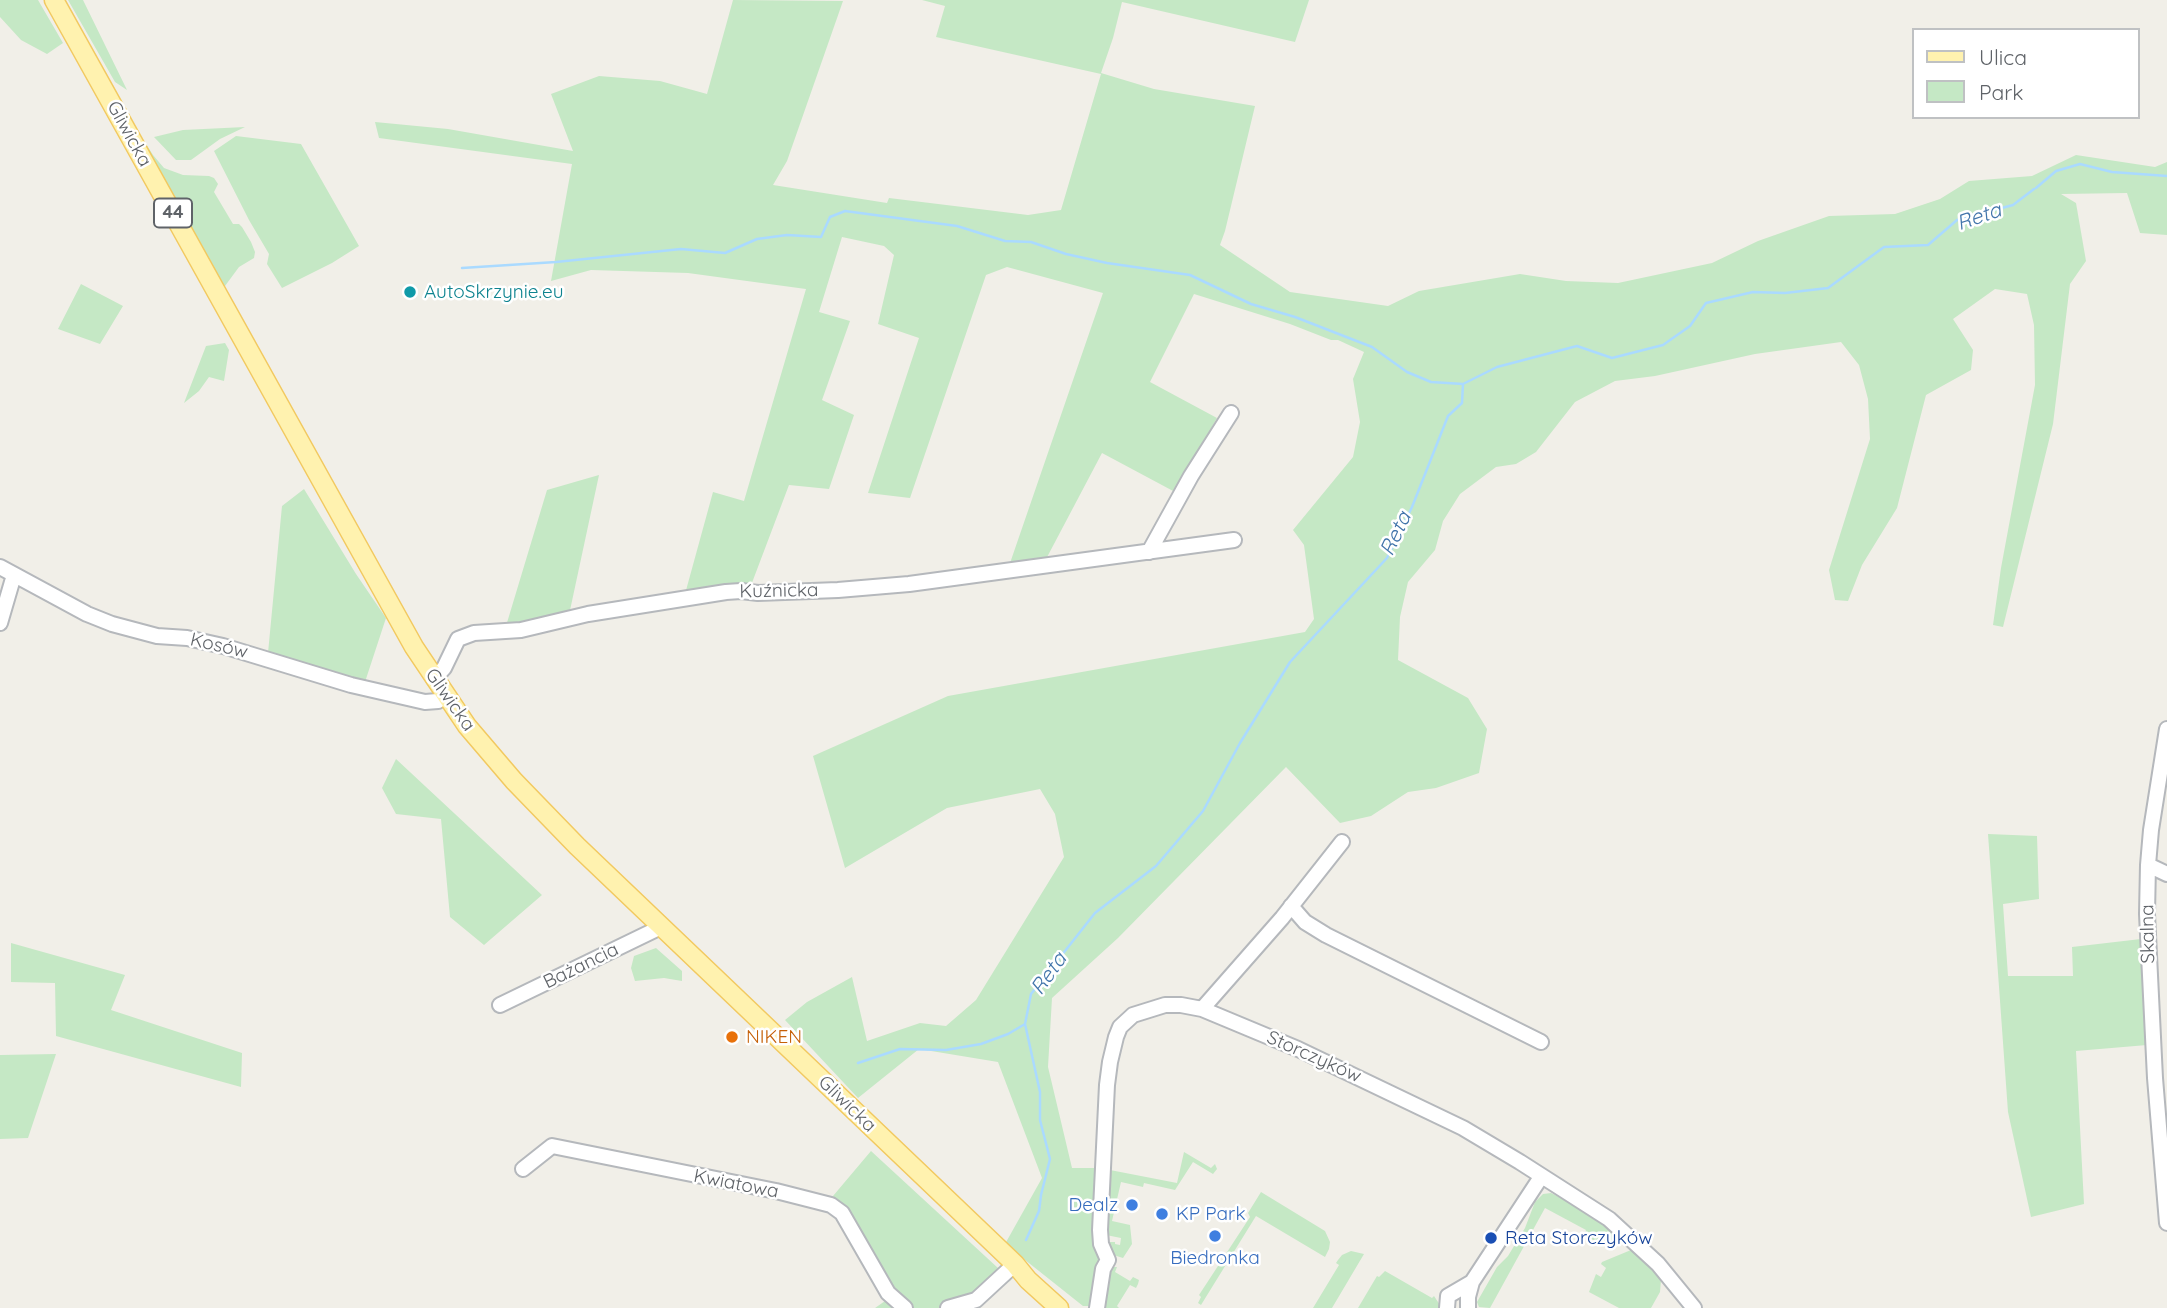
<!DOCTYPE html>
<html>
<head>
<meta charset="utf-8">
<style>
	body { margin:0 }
	#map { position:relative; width:2167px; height:1308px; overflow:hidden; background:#f1efe8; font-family:Quicksand,sans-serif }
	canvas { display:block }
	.legend { position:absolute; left:1912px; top:28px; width:228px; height:91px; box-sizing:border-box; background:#fff; border:2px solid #bfc1c3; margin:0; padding:9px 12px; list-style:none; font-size:21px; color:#5f6368 }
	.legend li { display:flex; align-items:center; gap:14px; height:35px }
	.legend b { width:35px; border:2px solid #bfc1c3 }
</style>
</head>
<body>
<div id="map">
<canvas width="2167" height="1308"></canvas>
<ul class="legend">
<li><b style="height:9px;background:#fff2af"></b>Ulica</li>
<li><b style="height:19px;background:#c5e8c5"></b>Park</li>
</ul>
</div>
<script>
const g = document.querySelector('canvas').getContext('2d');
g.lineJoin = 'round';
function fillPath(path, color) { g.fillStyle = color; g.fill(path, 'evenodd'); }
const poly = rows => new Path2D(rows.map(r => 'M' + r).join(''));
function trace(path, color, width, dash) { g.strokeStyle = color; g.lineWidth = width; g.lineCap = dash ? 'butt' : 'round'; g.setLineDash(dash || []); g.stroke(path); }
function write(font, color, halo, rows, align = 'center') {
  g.font = font + ' Quicksand,sans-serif'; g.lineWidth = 5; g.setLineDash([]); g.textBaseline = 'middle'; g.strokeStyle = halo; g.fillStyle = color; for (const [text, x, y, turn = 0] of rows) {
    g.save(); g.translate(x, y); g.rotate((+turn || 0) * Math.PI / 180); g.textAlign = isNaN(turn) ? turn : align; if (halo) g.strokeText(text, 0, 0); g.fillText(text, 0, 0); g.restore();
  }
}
fillPath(poly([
	[0,0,38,0,63,43,47,54,21,40,0,17],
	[68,0,83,0,127,90,115,82],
	[733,0,843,1,787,161,773,185,887,203,889,198,1028,215,1061,210,1101,74,936,37,945,6,922,0,1309,0,1295,42,1122,2,1113,38,1101,73,1154,89,1255,106,1225,231,1220,245,1290,292,1388,306,1419,291,1520,274,1566,281,1618,283,1712,263,1758,241,1829,216,1895,214,1940,199,1969,181,2032,176,2076,155,2155,167,2167,162,2167,235,2140,233,2127,193,2061,194,2076,203,2086,261,2070,284,2053,424,2003,627,1993,625,2001,568,2035,385,2034,325,2027,294,1995,289,1953,319,1973,350,1971,370,1926,395,1897,508,1862,565,1848,601,1835,600,1829,570,1870,439,1868,399,1859,365,1841,342,1755,354,1655,376,1615,381,1575,402,1536,452,1516,464,1496,467,1460,494,1443,521,1435,550,1408,582,1400,617,1398,660,1468,698,1487,729,1479,773,1436,788,1408,792,1371,816,1340,823,1286,767,1118,938,1052,998,1048,1067,1072,1168,1101,1168,1102,1261,1092,1306,1083,1306,1005,1244,1042,1178,998,1062,919,1049,858,1098,785,1020,807,1002,852,977,867,1041,920,1023,946,1026,976,1000,1064,857,1055,814,1040,789,947,808,845,868,813,756,948,696,1305,632,1314,619,1304,545,1293,530,1353,457,1360,422,1353,379,1364,352,1338,340,1331,340,1290,324,1194,294,1150,382,1217,418,1175,492,1102,453,1045,561,1009,566,1103,293,1007,267,986,275,910,498,868,493,919,338,878,324,894,255,884,246,842,237,819,312,850,321,822,400,854,415,829,489,789,485,750,588,685,594,713,492,744,501,806,289,688,273,591,270,551,281,572,164,379,138,375,122,448,129,573,151,551,94,599,76,660,81,707,94],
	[245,127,220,139,191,160,176,160,154,137,183,130],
	[137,130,153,155,164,168,183,175,209,176,214,178,218,184,214,192,233,224,239,224,242,227,251,242,255,252,254,258,239,267,225,286,222,286,136,131],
	[236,136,301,144,359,246,332,263,282,288,267,264,269,254,249,220,214,151],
	[81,284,123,306,100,344,58,329],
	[225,343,229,350,224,381,209,377,199,391,184,403,206,346],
	[599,475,569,615,506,626,547,490],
	[304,489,356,574,386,618,364,685,268,653,282,506],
	[396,759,542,895,484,945,450,917,441,819,396,814,382,788],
	[1988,834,2037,836,2039,899,2003,904,2008,976,2073,976,2072,947,2141,939,2147,1045,2076,1051,2084,1204,2031,1217,2008,1112],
	[11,943,125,975,111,1010,242,1053,241,1087,56,1036,55,983,11,982],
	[656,948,682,971,682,981,664,978,635,981,631,968,634,956],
	[56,1054,28,1138,0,1139,0,1055],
	[871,1151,1011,1280,972,1308,875,1308,895,1294,833,1196],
	[1184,1152,1211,1168,1215,1164,1217,1169,1213,1174,1193,1162,1175,1190,1144,1183,1143,1187,1121,1182,1112,1221,1130,1225,1132,1244,1123,1258,1107,1253,1105,1244,1108,1242,1115,1242,1115,1244,1120,1245,1121,1238,1106,1235,1110,1170,1177,1183],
	[1261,1192,1325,1231,1330,1242,1329,1249,1325,1257,1256,1216,1201,1305,1198,1303,1201,1297,1199,1295,1250,1217,1248,1213],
	[1551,1193,1561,1198,1563,1195,1617,1232,1618,1242,1613,1247,1606,1247,1584,1235,1586,1230,1545,1208,1490,1308,1479,1307,1477,1302,1497,1267,1508,1256,1525,1228,1535,1202,1543,1194],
	[1631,1250,1638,1252,1659,1275,1661,1280,1660,1292,1651,1308,1619,1308,1589,1292,1596,1274,1601,1277,1606,1268,1601,1264,1602,1262],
	[1351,1251,1364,1254,1332,1308,1313,1308,1339,1265,1336,1263,1338,1260,1342,1255],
	[1114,1267,1117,1267,1115,1272,1130,1281,1133,1277,1139,1280,1138,1284,1136,1288,1130,1285,1117,1306,1119,1308,1104,1308,1109,1271],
	[1385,1271,1432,1298,1434,1296,1442,1308,1358,1308,1377,1276,1379,1277]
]), '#c5e8c5');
trace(poly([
	[2036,188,2056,171,2080,164,2112,172,2167,176],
	[462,268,556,262,681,249,725,253,757,239,787,235,821,237,830,217,845,211,957,226,1005,241,1031,242,1066,254,1107,263,1190,275,1251,304,1295,317,1372,347,1407,372,1431,382,1463,384,1497,367,1577,346,1612,358,1663,345,1690,326,1706,303,1753,292,1785,293,1828,288,1884,247,1928,245,1957,220,2013,205,2034,189],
	[1025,1024,1040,1092,1040,1120,1050,1159,1041,1195,1039,1211,1026,1240],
	[858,1063,900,1049,946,1050,981,1044,1008,1034,1025,1024,1031,994,1095,913,1156,866,1203,811,1240,743,1290,662,1387,558,1412,507,1448,416,1462,403,1463,384]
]), '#aadaff', 2.5);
const minor = poly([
	[1149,552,1191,476,1231,413],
	[0,567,87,614,112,624,157,636,187,638,223,646,351,685,425,702,438,701,445,696],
	[0,623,14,575],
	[434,679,444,668,458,639,474,633,521,630,588,614,726,592,741,591,758,593,838,590,909,584,1234,540],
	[2167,729,2151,830,2148,865,2147,914,2155,1078,2167,1223],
	[2148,865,2167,874],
	[1291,906,1305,922,1326,935,1541,1042],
	[500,1005,661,927],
	[1202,1009,1282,918,1342,842],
	[523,1169,552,1146,776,1191,831,1205,842,1213,888,1293,905,1308],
	[948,1308,976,1300,1015,1264],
	[1097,1308,1103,1269,1108,1260,1101,1244,1100,1230,1107,1085,1110,1062,1116,1037,1120,1027,1133,1015,1165,1005,1181,1005,1202,1009,1298,1049,1463,1128,1520,1162,1609,1219,1658,1264,1694,1308],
	[1447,1308,1448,1296,1472,1282,1541,1177],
	[1468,1308,1468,1297,1472,1282]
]);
const major = poly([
	[54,0,414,647,467,726,514,781,577,846,1015,1264,1028,1280,1059,1308]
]);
trace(minor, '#b5b8bc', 18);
trace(major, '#f2c960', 21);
trace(minor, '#fff', 14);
trace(major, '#fff2af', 18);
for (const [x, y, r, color] of [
	[410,292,7,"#0f9aa8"],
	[732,1037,7,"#e8710a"],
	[1132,1205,7,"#3f7fe0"],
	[1162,1214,7,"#3f7fe0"],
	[1215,1236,7,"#3f7fe0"],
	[1491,1238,7,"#1a4fb4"]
]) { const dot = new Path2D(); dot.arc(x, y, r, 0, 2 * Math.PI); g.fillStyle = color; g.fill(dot); trace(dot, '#fff', 2.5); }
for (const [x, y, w] of [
	[173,213,38]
]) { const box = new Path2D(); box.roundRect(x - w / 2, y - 14.5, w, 29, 5); g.fillStyle = '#fff'; g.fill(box); trace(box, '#5f6368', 2); }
write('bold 18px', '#5f6368', null, [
	["44",173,213]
]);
write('19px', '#5f6368', '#fff', [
	["Gliwicka",129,134,61],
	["Kuźnicka",779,591,-1],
	["Kosów",219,646,13],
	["Gliwicka",450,700,55],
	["Skalna",2148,934,-91],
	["Bażancia",581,966,-26],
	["Storczyków",1314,1057,24],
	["Gliwicka",847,1104,44],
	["Kwiatowa",736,1184,11]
]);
write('19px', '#0d838f', '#fff', [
	["AutoSkrzynie.eu",424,292]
], 'left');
write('19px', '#c56008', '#fff', [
	["NIKEN",746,1037]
], 'left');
write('19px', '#366cbe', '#fff', [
	["Dealz",1118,1205],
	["KP Park",1176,1214,"left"],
	["Biedronka",1215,1258,"center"]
], 'right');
write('19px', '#164399', '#fff', [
	["Reta Storczyków",1505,1238]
], 'left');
write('italic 21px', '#4174aa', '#fff', [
	["Reta",1979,217,-19],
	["Reta",1396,534,-65],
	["Reta",1049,974,-55]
]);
</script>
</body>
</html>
